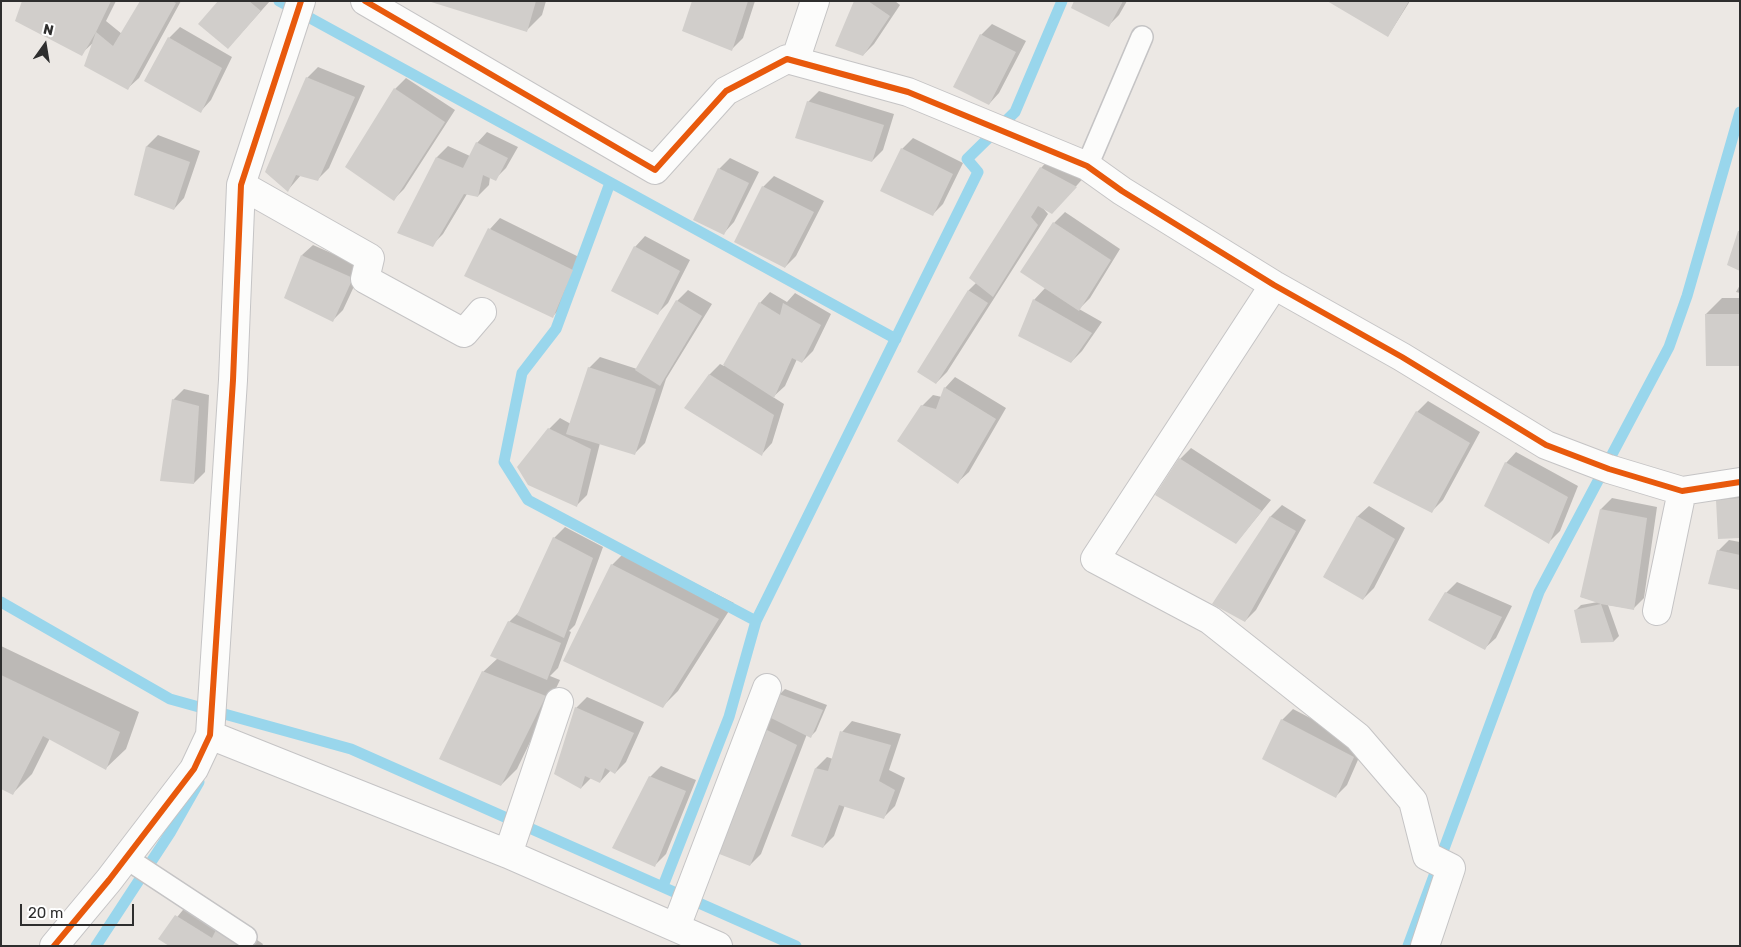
<!DOCTYPE html>
<html>
<head>
<meta charset="utf-8">
<style>
	body { margin:0 }
	#map { position:relative; width:1741px; height:947px; overflow:hidden; background:#ece8e4; font-family:Rubik,sans-serif }
	canvas { display:block }
	.frame { position:absolute; inset:0; border:2px solid #2e2e2e; pointer-events:none }
	.north { position:absolute; left:20px; top:20px; width:50px; height:50px; -webkit-text-stroke:4px #fff; paint-order:stroke; rotate:13deg; font-size:14px; font-weight:700; line-height:20px; text-align:center; color:#2e2e2e }
	.north::after { content:''; display:block; margin:auto; width:18px; height:22px; background:#2e2e2e; clip-path:polygon(50% 0,100% 100%,50% 72%,0 100%) }
	.scale { position:absolute; left:20px; top:904px; width:114px; height:22px; box-sizing:border-box; border:2px solid #2e2e2e; border-top:0; padding-left:6px; font-size:15px; line-height:18px; white-space:nowrap; color:#2e2e2e; -webkit-text-stroke:4px #fff; paint-order:stroke }
</style>
</head>
<body>
<div id="map">
<canvas width="1741" height="947"></canvas>
<div class="frame"></div>
<div class="north">N</div>
<div class="scale">20 m</div>
</div>
<script>
const g = document.querySelector('canvas').getContext('2d');
g.lineJoin = 'round';
function fillPath(path, color) { g.fillStyle = color; g.fill(path, 'evenodd'); }
const poly = rows => new Path2D(rows.map(r => 'M' + r).join(''));
function trace(path, color, width, dash) { g.strokeStyle = color; g.lineWidth = width; g.lineCap = dash ? 'butt' : 'round'; g.setLineDash(dash || []); g.stroke(path); }
fillPath(poly([
	[24,1,116,1,106,21,122,34,142,1,181,1,139,78,128,88,94,42,81,54],
	[219,1,270,1,228,48],
	[431,1,546,1,542,15,526,31],
	[694,1,755,1,743,38,732,49],
	[855,1,895,1,900,5,874,44,863,55],
	[1076,1,1127,1,1119,15,1108,26],
	[1329,1,1410,1,1388,36],
	[992,24,1026,41,999,93,989,104,981,35],
	[180,27,232,57,211,100,201,111,169,38],
	[318,67,365,86,329,168,318,179,301,175,288,190,307,78],
	[406,78,455,110,404,189,393,200,395,89],
	[819,91,894,114,883,150,872,161,808,102],
	[487,132,518,147,506,168,495,179,490,177,489,185,478,196,467,194,443,234,432,245,399,233,437,157,448,146,470,156,477,143],
	[158,135,200,151,184,198,174,209,135,195,147,146],
	[913,138,963,163,943,204,932,215,902,149],
	[1051,157,1086,175,1063,201,1042,207,1048,214,947,372,936,383,969,290,977,282,1041,168],
	[730,158,759,172,734,222,724,233,719,169],
	[774,176,824,201,796,256,785,267,763,187],
	[1065,212,1120,249,1090,298,1079,309,1102,322,1082,351,1071,362,1034,300,1046,287,1054,223],
	[500,218,583,259,563,306,552,317,490,229],
	[645,236,690,260,668,303,657,314,635,247],
	[313,245,363,267,343,310,333,320,302,255],
	[1740,285,1740,293,1736,292],
	[688,290,712,304,666,379,645,443,634,454,600,443,587,495,576,506,549,429,560,418,571,424,589,368,600,357,637,369,677,301],
	[770,292,787,302,795,293,831,314,813,351,802,362,797,359,785,386,773,397,784,404,772,443,762,454,709,375,720,364,724,366,760,303],
	[1722,298,1740,298,1740,365,1706,314],
	[955,377,1006,408,969,472,958,482,922,406,933,395,942,397,945,388],
	[184,389,209,395,205,472,194,483,173,400],
	[1428,401,1480,432,1443,500,1432,511,1375,482,1417,412],
	[1191,448,1271,500,1236,543,1180,459],
	[1516,452,1578,486,1560,531,1549,542,1506,463],
	[1740,489,1740,537,1717,501,1728,490],
	[1612,498,1657,507,1644,598,1633,609,1608,605,1619,636,1614,641,1582,642,1576,610,1581,605,1598,602,1581,597,1601,509],
	[1282,505,1306,520,1256,610,1245,621,1214,603,1271,516],
	[1369,506,1405,528,1374,588,1363,599,1324,577,1358,516],
	[565,527,603,547,575,625,569,631,571,632,558,668,550,676,560,680,517,769,501,785,483,672,498,658,492,656,509,622,520,611,554,538],
	[1729,540,1740,542,1740,589,1718,551],
	[628,549,734,603,678,691,662,707,612,565],
	[1457,582,1512,606,1496,638,1485,648,1446,593],
	[1,646,139,712,126,749,106,768,50,738,32,774,12,794,1,787],
	[785,689,827,705,816,731,811,736,807,734,761,854,750,865,700,846,780,694],
	[587,697,644,722,626,762,615,773,611,770,600,782,591,778,581,788,576,708],
	[1293,709,1364,746,1347,785,1336,796,1282,720],
	[852,721,901,734,889,770,905,778,895,806,884,817,845,805,834,836,823,847,816,768,827,757,833,759,842,732],
	[661,766,696,780,666,854,655,865,650,777],
	[187,905,228,920,263,944,262,946,171,946,160,938]
]), '#0003');
trace(poly([
	[279,1,896,339],
	[610,183,556,329,522,373,504,462,528,500,756,621],
	[1,602,170,699,351,749,796,946],
	[663,886,729,717,756,621,978,172,967,159,1015,112,1062,1],
	[96,946,170,833,199,782],
	[1408,946,1539,592,1669,347,1687,296,1740,112]
]), '#99d6ec', 11);
fillPath(poly([
	[22,1,111,1,96,32,113,46,140,1,172,1,176,3,128,90,84,66,96,32,82,56,15,21],
	[218,1,249,1,261,11,228,49,198,24],
	[428,1,536,1,527,32],
	[692,1,748,1,732,51,682,31],
	[854,1,868,1,890,16,863,56,835,46],
	[1074,1,1123,1,1109,27,1071,8],
	[1327,1,1409,1,1388,37],
	[980,34,1016,52,989,105,953,87],
	[168,37,222,68,201,113,144,81],
	[306,77,355,97,318,181,296,175,288,192,265,172],
	[394,88,445,122,394,201,345,167],
	[807,101,884,125,872,162,795,138],
	[476,142,508,158,496,181,483,175,478,197,464,194,433,247,397,233,436,157,463,168],
	[146,146,190,162,174,210,134,195],
	[901,148,953,174,933,216,880,191],
	[1040,167,1077,187,1052,214,1038,206,1031,217,1038,225,993,297,969,278],
	[718,168,749,183,724,235,693,220],
	[762,186,814,212,785,268,734,242],
	[1053,222,1111,260,1079,311,1020,272],
	[488,228,573,270,553,318,464,276],
	[1738,231,1740,231,1740,271,1727,265],
	[634,246,680,271,658,315,611,291],
	[301,255,353,278,333,322,284,298],
	[968,290,988,303,936,384,917,372],
	[1033,299,1092,333,1071,363,1018,336],
	[676,300,702,316,660,386,635,370],
	[759,302,780,315,783,303,821,325,802,363,792,358,774,398,723,365],
	[1705,314,1740,314,1740,366,1706,366],
	[588,367,656,389,635,455,566,434],
	[709,374,774,415,762,456,684,408],
	[944,387,996,419,958,484,897,441,921,405,936,409],
	[172,399,199,406,194,484,160,481],
	[1416,411,1470,443,1432,513,1373,483],
	[548,428,591,449,577,507,528,485,517,467],
	[1179,458,1262,511,1236,544,1155,495],
	[1505,462,1568,497,1549,544,1484,506],
	[1740,498,1740,538,1718,539,1716,500],
	[1600,509,1647,518,1634,610,1601,604,1614,642,1581,643,1574,610,1601,604,1580,597],
	[1270,516,1296,531,1245,622,1212,604],
	[1357,516,1395,539,1363,600,1323,577],
	[553,537,593,558,564,638,517,615],
	[1717,550,1740,555,1740,590,1708,584],
	[611,564,719,619,663,708,563,661],
	[1445,592,1502,617,1485,650,1428,620],
	[508,621,561,643,547,680,490,656],
	[482,671,546,696,501,786,439,759],
	[1,675,120,732,106,770,43,736,13,795,1,789],
	[779,694,823,710,811,738,767,716],
	[575,707,634,733,615,774,605,768,600,783,585,776,581,789,554,774],
	[1281,719,1354,757,1336,798,1262,759],
	[759,726,797,745,750,866,699,846],
	[840,731,891,745,879,781,895,790,884,819,839,805,823,848,791,836,815,768,828,771],
	[649,776,686,791,655,867,612,848],
	[175,915,212,938,216,930,240,946,169,946,158,939]
]), '#d1cecb');
const service = poly([
	[1087,166,1142,37],
	[126,858,246,937]
]);
const minor = poly([
	[365,1,655,170,726,91,787,59,908,92,1087,166,1122,191,1274,285,1402,357,1546,445,1609,469,1682,491,1740,482],
	[795,61,815,1],
	[241,185,370,258,365,279,464,333,482,312],
	[1274,285,1095,559,1210,620,1358,737,1413,801,1427,856,1451,868,1425,946],
	[1657,611,1682,491],
	[210,735,508,854,718,946],
	[508,854,559,702],
	[676,927,767,688],
	[54,946,109,880,194,769,210,735,233,380,241,185,301,1]
]);
trace(service, '#c5c4c5', 24);
trace(minor, '#c5c4c5', 30);
trace(service, '#fcfcfb', 21);
trace(minor, '#fcfcfb', 28);
trace(poly([
	[365,1,655,170,726,91,787,59,908,92,1087,166,1122,191,1274,285,1402,357,1546,445,1609,469,1682,491,1740,482],
	[54,946,109,880,194,769,210,735,233,380,241,185,301,1]
]), '#e8590c', 6);
</script>
</body>
</html>
